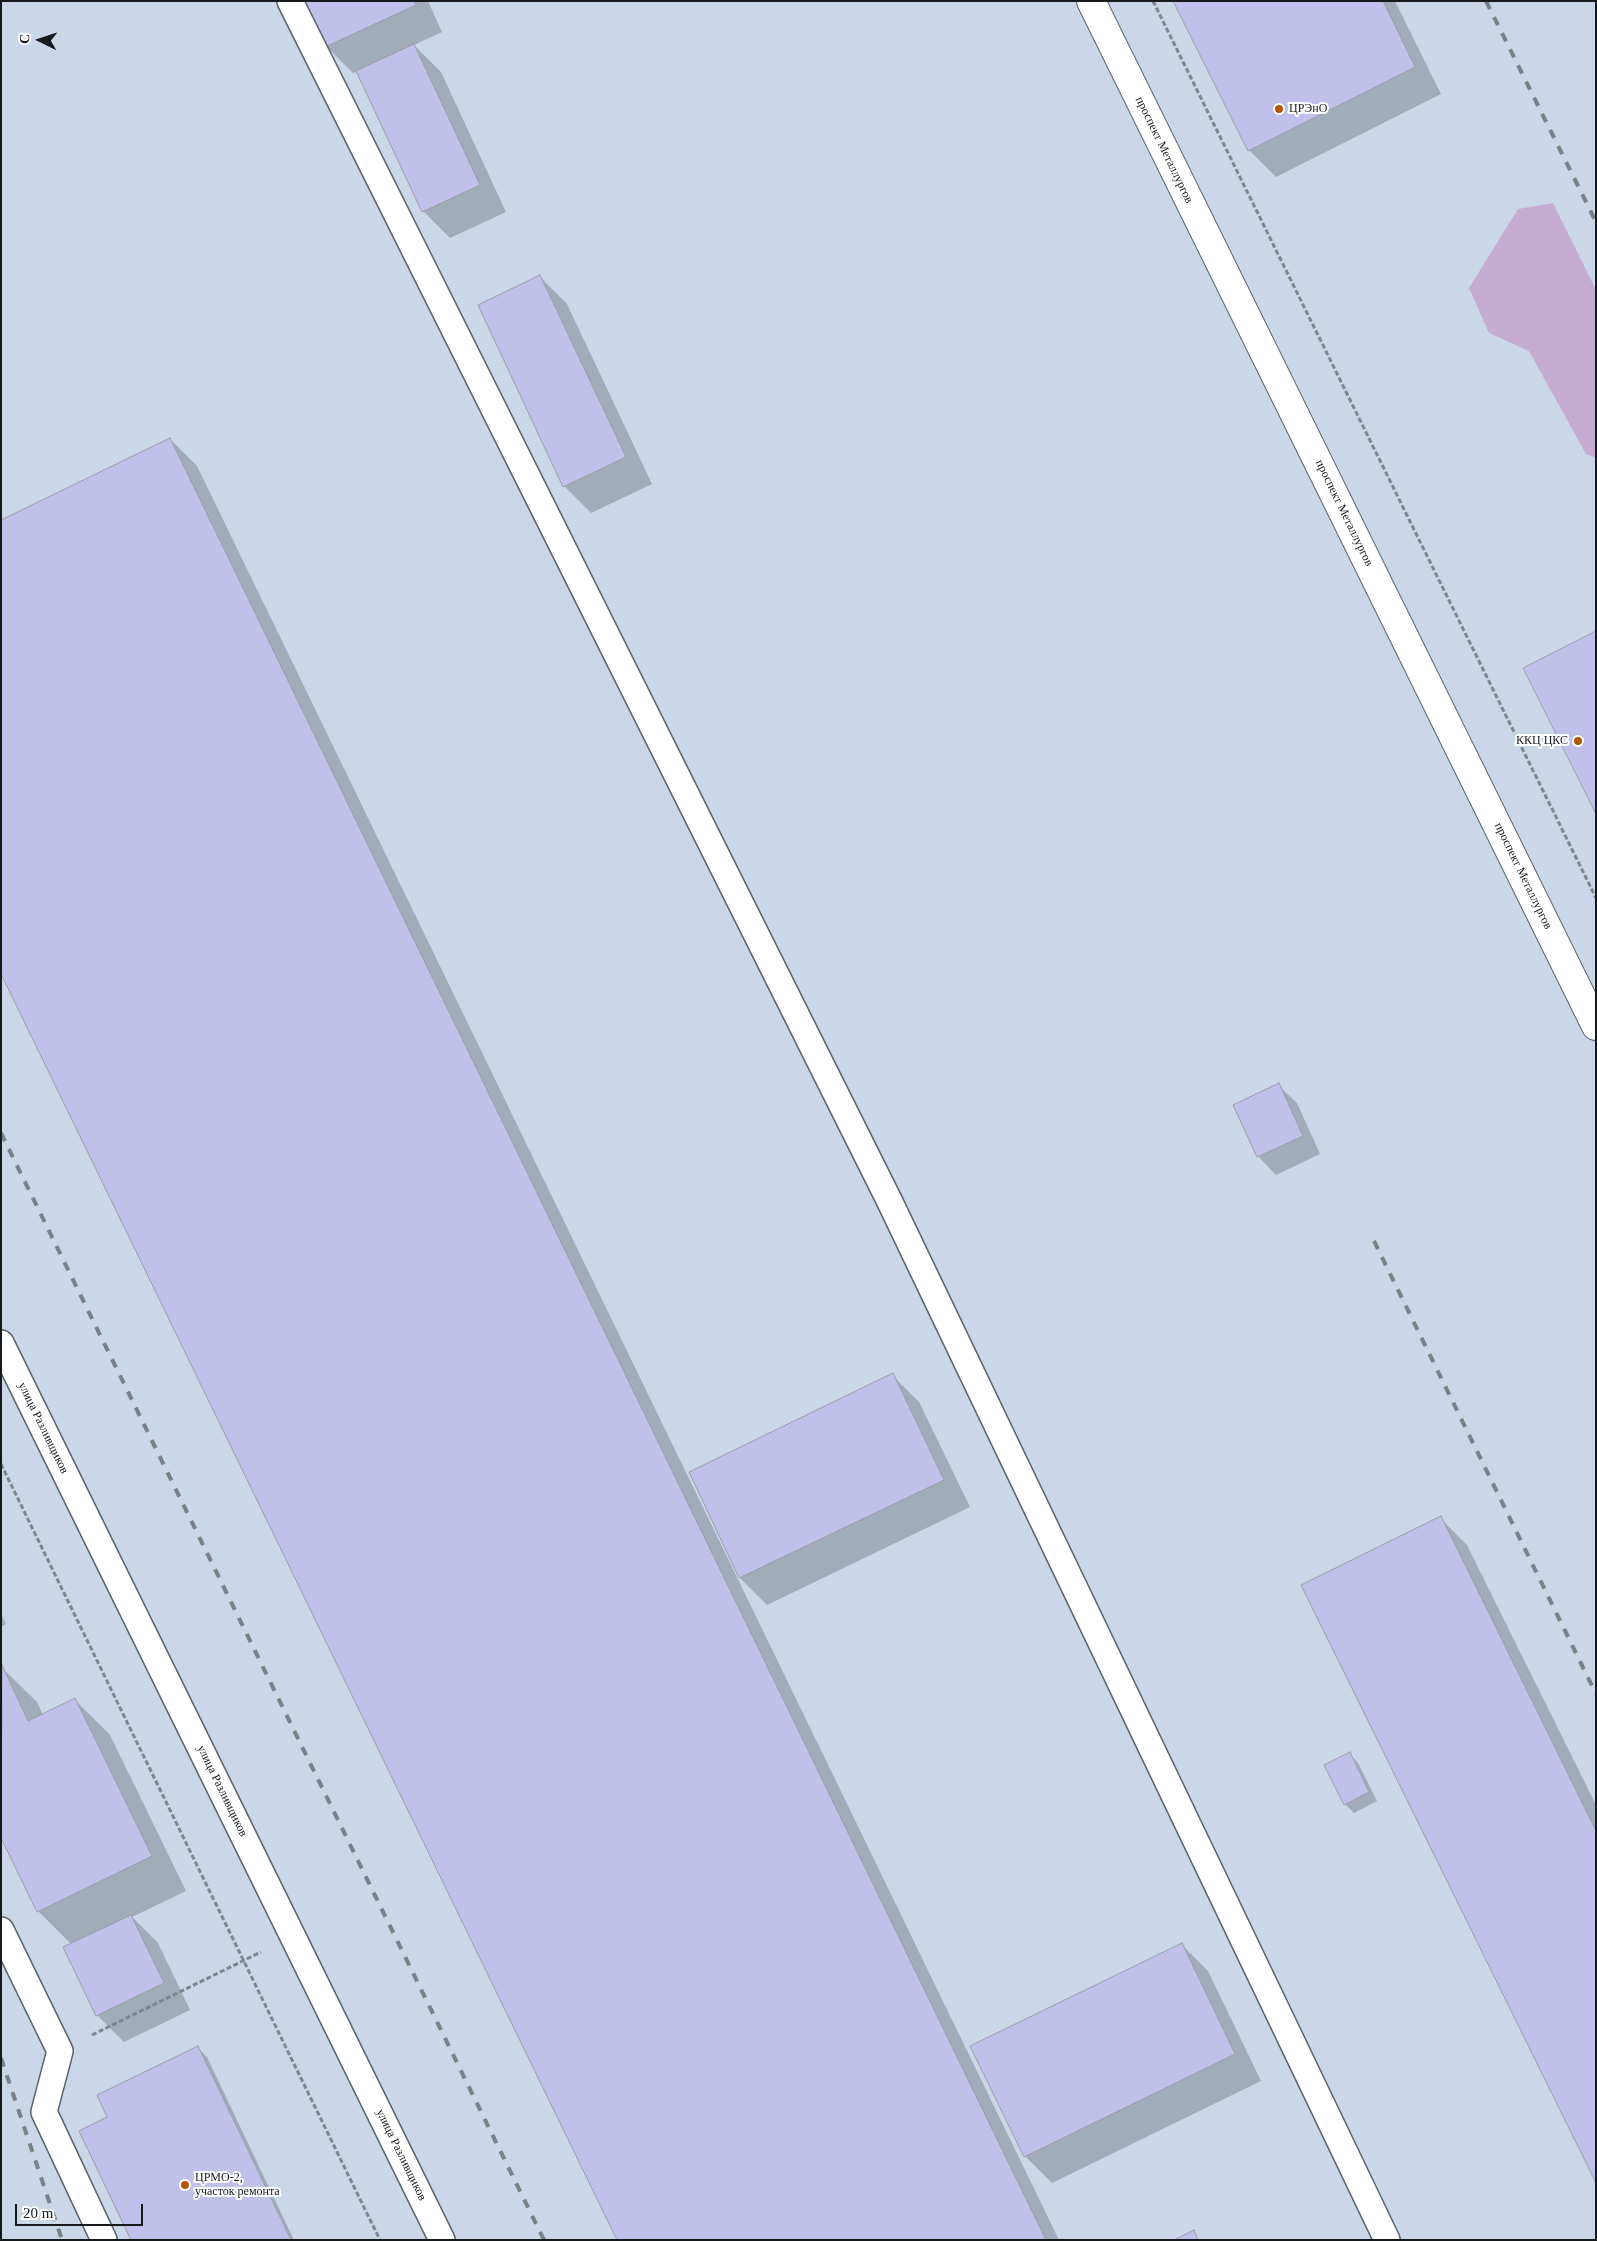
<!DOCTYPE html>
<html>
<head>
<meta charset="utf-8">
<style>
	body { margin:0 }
	#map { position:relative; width:1597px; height:2241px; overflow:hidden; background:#d9e2ec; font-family:"Times New Roman",serif }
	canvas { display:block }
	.frame { position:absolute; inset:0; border:2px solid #16191c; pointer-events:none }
	.north { position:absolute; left:15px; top:15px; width:50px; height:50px; -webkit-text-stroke:4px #fff; paint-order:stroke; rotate:274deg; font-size:14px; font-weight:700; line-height:20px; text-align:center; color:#16191c }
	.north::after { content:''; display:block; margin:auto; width:18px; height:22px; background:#16191c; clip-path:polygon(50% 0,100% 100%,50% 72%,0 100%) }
	.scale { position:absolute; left:15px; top:2204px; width:128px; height:22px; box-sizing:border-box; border:2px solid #16191c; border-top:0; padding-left:6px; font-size:15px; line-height:18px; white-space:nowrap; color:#16191c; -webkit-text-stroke:4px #fff; paint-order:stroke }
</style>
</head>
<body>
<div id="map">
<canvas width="1597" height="2241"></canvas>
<div class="frame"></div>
<div class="north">С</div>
<div class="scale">20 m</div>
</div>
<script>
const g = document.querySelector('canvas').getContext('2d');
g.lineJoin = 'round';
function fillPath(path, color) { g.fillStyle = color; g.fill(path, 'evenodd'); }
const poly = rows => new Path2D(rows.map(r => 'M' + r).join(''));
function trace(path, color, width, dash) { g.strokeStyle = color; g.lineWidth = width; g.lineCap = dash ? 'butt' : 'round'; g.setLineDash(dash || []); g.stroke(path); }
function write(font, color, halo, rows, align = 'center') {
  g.font = font + ' "Times New Roman",serif'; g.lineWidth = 4; g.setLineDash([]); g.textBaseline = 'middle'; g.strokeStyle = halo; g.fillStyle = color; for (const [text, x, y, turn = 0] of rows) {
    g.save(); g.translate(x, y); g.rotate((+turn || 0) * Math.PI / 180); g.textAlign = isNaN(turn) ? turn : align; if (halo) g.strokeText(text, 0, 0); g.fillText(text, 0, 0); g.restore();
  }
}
fillPath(poly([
	[1,1,1596,1,1596,2240,1,2240]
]), '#c9d7e8');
fillPath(poly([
	[1553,203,1596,290,1596,458,1586,454,1529,351,1489,333,1469,288,1518,209]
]), '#c6acd0');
fillPath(poly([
	[306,1,428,1,442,32,414,45,441,72,506,212,450,238,423,211,358,71,353,73,326,46],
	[1175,1,1395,1,1441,94,1276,177,1249,150],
	[540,277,567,304,652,484,591,513,564,486],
	[170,439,197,466,1059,2240,618,2240],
	[1278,1085,1297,1103,1320,1154,1276,1175,1258,1156],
	[892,1375,919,1402,970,1507,767,1605,740,1578,690,1472],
	[1440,1518,1467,1545,1596,1805,1596,2180],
	[1,1614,6,1624,1,1627],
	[1,1667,37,1702,43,1715,75,1700,110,1735,186,1891,132,1917,158,1943,190,2010,124,2042,97,2015,72,1945,38,1911,1,1835],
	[1349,1754,1358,1763,1377,1801,1354,1813,1345,1804],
	[1181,1944,1208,1971,1261,2081,1052,2183,1025,2156],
	[198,2048,207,2057,294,2240,132,2240,109,2118]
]), '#0003');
const building = poly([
	[304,1,414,1,416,5,325,47,304,1],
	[1173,1,1383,1,1415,67,1248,151,1173,1],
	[414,44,480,185,422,212,356,71,414,44],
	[540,275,626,457,563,487,478,305,540,275],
	[170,438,1046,2240,617,2240,1,974,1,520,170,438],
	[1596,631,1596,814,1523,668,1596,631],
	[1279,1083,1303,1136,1257,1157,1233,1105,1279,1083],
	[893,1373,944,1480,739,1578,689,1472,893,1373],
	[1441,1516,1596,1831,1596,2183,1301,1585,1441,1516],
	[2,1665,28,1721,75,1698,152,1856,37,1912,1,1838,2,1665],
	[1350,1752,1369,1792,1344,1805,1324,1765,1350,1752],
	[131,1915,164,1983,96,2016,63,1947,131,1915],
	[1182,1943,1235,2054,1024,2157,970,2046,1182,1943],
	[198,2046,291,2240,131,2240,79,2131,107,2117,97,2095,198,2046],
	[1194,2230,1198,2240,1174,2240,1194,2230]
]);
fillPath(building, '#c0c0eb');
trace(building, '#9e9eaa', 1);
const lane = poly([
	[290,1,889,1200,1387,2240],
	[1,1343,442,2240],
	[1,1930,60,2051,44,2112,104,2240]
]);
const street = poly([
	[1091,1,1596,1026]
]);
trace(lane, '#5a626b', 28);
trace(street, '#5a626b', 30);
trace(poly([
	[1153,1,1596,898],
	[1,1464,380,2240],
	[92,2035,261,1952]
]), '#7f858c', 3, [5, 2.5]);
trace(lane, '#fff', 25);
trace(street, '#fff', 28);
trace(poly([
	[1486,1,1596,222],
	[1,1133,544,2240],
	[1374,1241,1596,1694],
	[1,2058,62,2240]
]), '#798086', 4, [9, 9]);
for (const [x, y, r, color] of [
	[1279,109,5,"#b45605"],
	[1578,741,5,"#b45605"],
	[185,2185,5,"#b45605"]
]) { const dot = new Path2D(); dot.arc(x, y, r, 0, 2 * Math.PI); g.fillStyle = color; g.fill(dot); trace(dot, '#fff', 2); }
write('12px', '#16191c', '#fff', [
	["ЦРЭнО",1289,109],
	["ККЦ ЦКС",1568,741,"right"],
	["ЦРМО-2,",195,2178],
	["участок ремонта",195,2192]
], 'left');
write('12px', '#16191c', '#fff', [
	["проспект Металлургов",1164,150,64],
	["проспект Металлургов",1344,513,64],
	["проспект Металлургов",1523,876,64],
	["улица Разливщиков",43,1428,64],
	["улица Разливщиков",222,1791,64],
	["улица Разливщиков",401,2155,64]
]);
</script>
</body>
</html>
